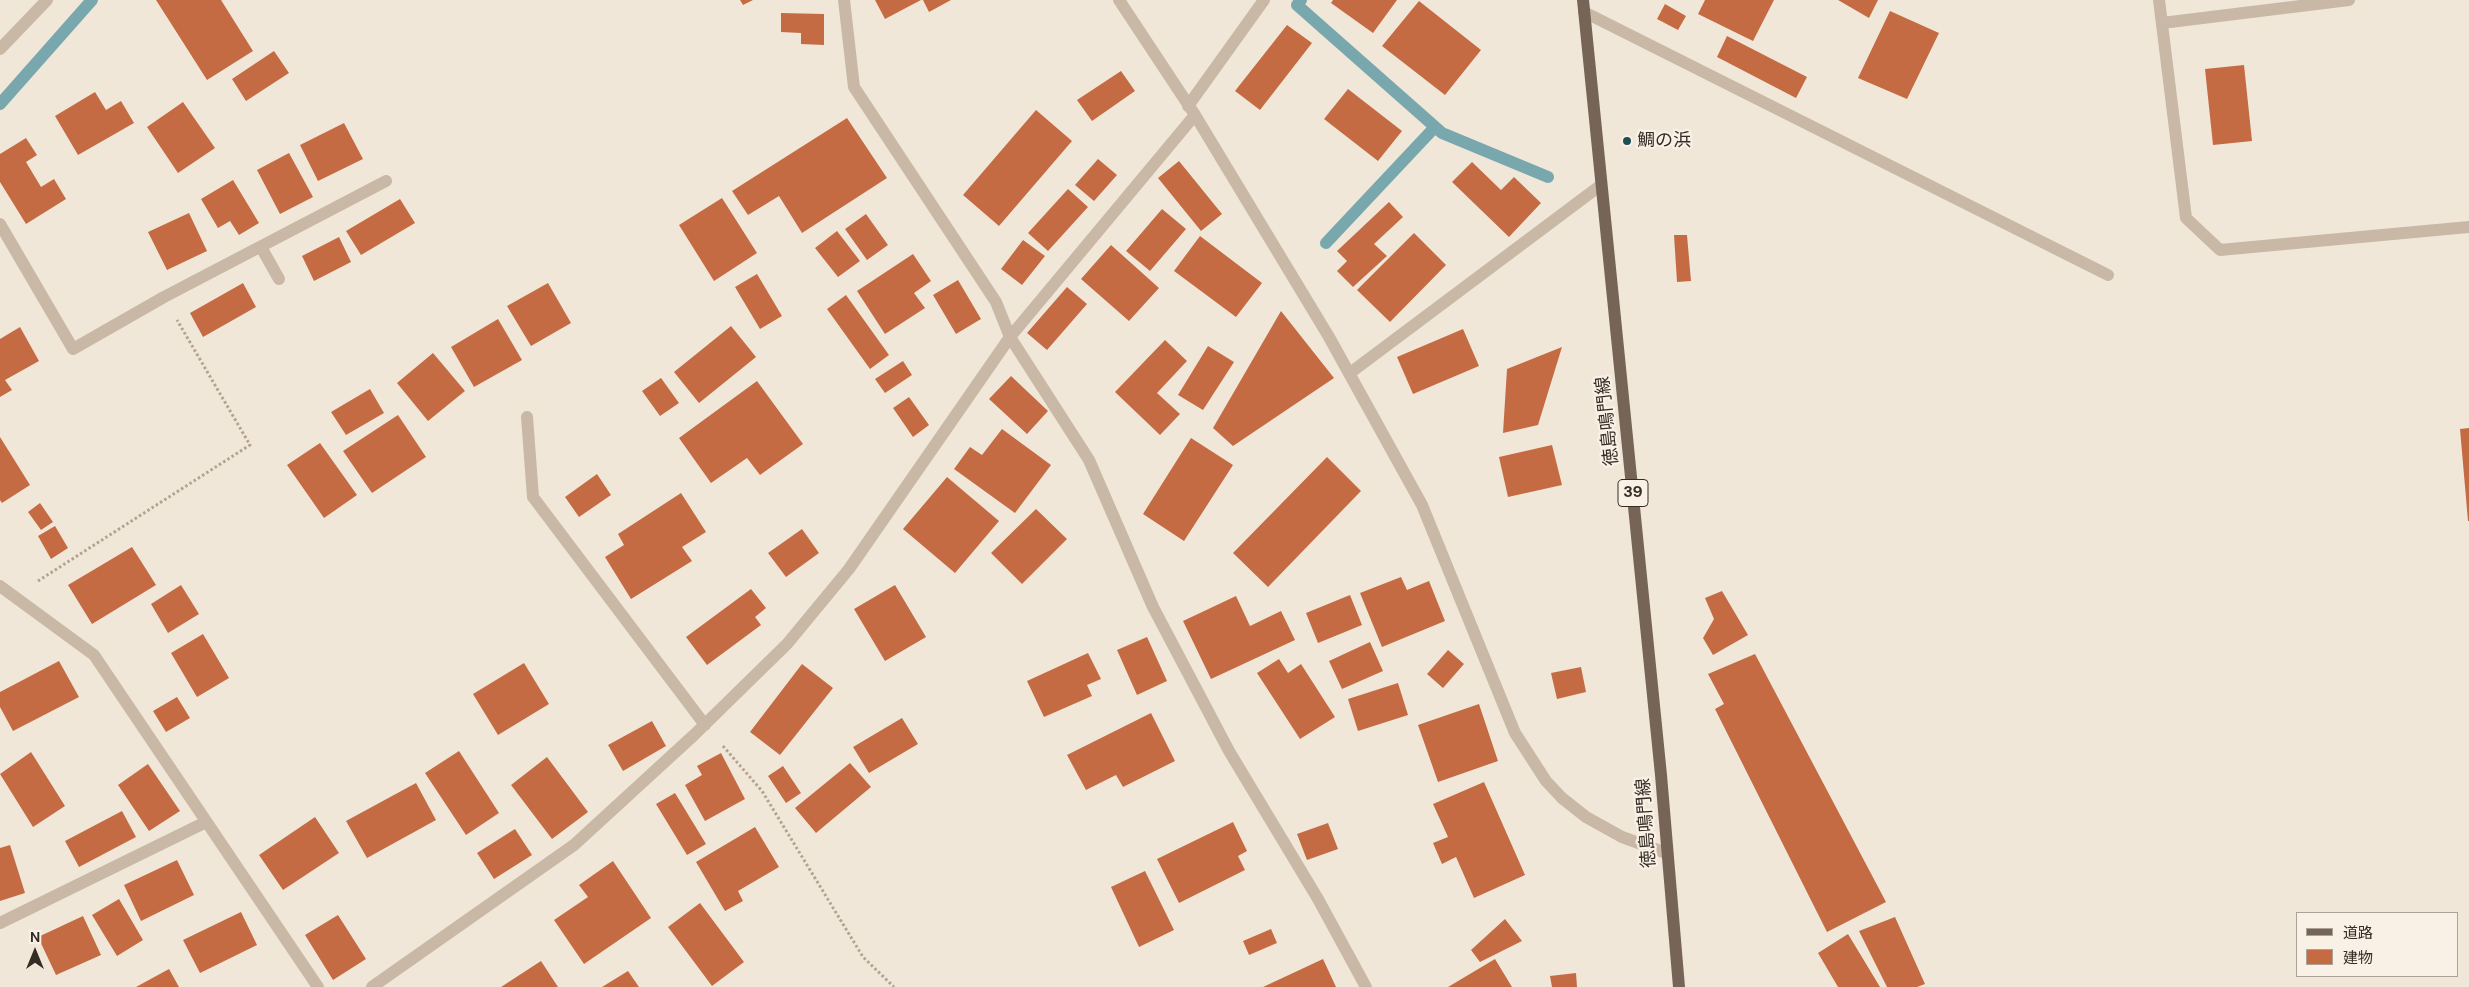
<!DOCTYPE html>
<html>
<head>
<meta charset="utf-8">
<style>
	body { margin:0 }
	#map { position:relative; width:2469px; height:987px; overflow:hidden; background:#f1e7d9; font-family:"DM Sans","Noto Sans JP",sans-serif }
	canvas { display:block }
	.legend { position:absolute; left:2296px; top:912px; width:162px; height:65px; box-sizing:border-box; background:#f9f1e5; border:1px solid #aba299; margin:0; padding:6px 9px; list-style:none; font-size:15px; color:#352c26 }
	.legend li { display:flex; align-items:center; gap:10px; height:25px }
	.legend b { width:25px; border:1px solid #aba299 }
	.north { position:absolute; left:10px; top:927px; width:50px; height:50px; -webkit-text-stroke:4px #f9f1e5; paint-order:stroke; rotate:0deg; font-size:14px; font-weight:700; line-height:20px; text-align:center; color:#352c26 }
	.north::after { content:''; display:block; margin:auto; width:18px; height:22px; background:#352c26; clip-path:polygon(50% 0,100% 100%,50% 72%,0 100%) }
</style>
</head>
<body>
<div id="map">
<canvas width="2469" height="987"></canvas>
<ul class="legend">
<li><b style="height:6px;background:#766457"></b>道路</li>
<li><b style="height:14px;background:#c56b43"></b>建物</li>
</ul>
<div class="north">N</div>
</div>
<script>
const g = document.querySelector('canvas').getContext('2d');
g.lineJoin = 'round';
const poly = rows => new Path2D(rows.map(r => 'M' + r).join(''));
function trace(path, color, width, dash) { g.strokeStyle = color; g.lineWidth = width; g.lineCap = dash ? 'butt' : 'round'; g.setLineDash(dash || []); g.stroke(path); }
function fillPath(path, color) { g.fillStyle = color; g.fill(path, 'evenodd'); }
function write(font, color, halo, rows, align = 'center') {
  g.font = font + ' "DM Sans","Noto Sans JP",sans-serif'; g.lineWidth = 4.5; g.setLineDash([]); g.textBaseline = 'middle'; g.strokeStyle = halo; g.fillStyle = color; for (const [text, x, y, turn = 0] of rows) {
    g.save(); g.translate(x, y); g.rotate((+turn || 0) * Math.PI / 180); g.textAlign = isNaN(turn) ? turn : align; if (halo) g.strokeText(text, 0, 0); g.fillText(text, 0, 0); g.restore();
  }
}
trace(poly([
	[1301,0,1297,5,1442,133,1548,177],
	[0,104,92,0],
	[1326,243,1435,127]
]), '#78a8ae', 12);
fillPath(poly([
	[156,0,221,0,253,51,207,80],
	[740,0,753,0,743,5],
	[875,0,921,0,885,19],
	[923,0,951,0,929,12],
	[1333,0,1397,0,1373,33,1331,3],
	[1705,0,1774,0,1753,41,1698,14],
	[1838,0,1878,0,1869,18],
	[1419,1,1481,50,1445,95,1382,46],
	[1665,4,1686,16,1678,30,1657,19],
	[1890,11,1939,33,1907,99,1858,78],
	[781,13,824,14,824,45,801,44,801,33,781,32],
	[1287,25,1312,43,1260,110,1235,91],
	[1727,36,1807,77,1796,98,1717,57],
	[274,51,289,73,246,101,232,79],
	[2244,65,2252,141,2213,145,2205,69],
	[1121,71,1135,91,1092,121,1077,100],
	[1348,89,1402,131,1378,161,1324,119],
	[95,92,106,110,121,101,134,123,78,155,55,116],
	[183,102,215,148,178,173,147,127],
	[1036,110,1072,141,999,226,963,195],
	[847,118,887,178,802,233,779,196,748,215,732,191],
	[344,123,363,159,318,181,300,145],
	[26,138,37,155,26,162,41,187,54,179,66,199,26,224,0,182,0,154],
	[289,153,313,197,280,214,257,170],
	[1098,159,1117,175,1094,201,1075,185],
	[1179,161,1222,214,1201,231,1158,178],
	[1472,162,1501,190,1514,177,1541,203,1509,237,1452,182],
	[233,180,259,223,239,235,230,221,218,228,201,199],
	[1068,189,1088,207,1048,251,1028,233],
	[722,198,757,253,714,281,679,225],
	[400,199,415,223,361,255,346,231],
	[1389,202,1403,217,1374,244,1387,256,1353,287,1337,271,1347,261,1337,251],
	[1162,209,1186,229,1150,271,1126,251],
	[189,213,207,251,167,270,148,232],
	[866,214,888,245,867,260,845,229],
	[837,231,860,261,838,277,815,248],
	[1414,233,1446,265,1390,322,1357,290],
	[1674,235,1687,235,1691,281,1677,282],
	[1200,236,1262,283,1236,317,1174,271],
	[339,237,351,262,314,281,302,256],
	[1023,240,1045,256,1022,285,1001,269],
	[1111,245,1159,288,1129,321,1081,279],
	[913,254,931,281,914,293,925,308,885,334,857,291],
	[757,274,782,316,760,329,735,287],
	[958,280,981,319,956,334,933,295],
	[243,283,256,307,203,337,190,313],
	[548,283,571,323,531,346,507,306],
	[1067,287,1087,304,1047,350,1027,333],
	[846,295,889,355,870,369,827,309],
	[1281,311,1334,378,1233,446,1213,428],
	[498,319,522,360,474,387,451,347],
	[731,326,756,357,699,403,674,372],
	[20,327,39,361,5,380,12,390,0,397,0,339],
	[1463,329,1479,366,1413,394,1397,357],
	[1165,340,1187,361,1157,393,1180,414,1160,435,1115,392],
	[1208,346,1234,362,1203,410,1178,395],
	[1562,347,1538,425,1503,433,1507,369],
	[433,353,465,391,428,421,397,383],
	[903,361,912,375,885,393,875,379],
	[1011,376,1048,411,1027,434,989,399],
	[661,378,679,403,660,416,642,391],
	[757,381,803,444,760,475,747,458,711,483,679,438],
	[370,389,384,413,346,435,331,412],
	[909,397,929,425,913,437,893,408],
	[398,415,426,457,372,493,343,451],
	[2469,428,2469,521,2468,521,2460,429],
	[1002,429,1051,465,1015,513,954,469,970,447,982,455],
	[0,437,30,485,2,503,0,500],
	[1191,438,1233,465,1184,541,1143,514],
	[320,443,357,495,324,518,287,465],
	[1552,445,1562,485,1508,497,1499,457],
	[1327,457,1361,491,1268,587,1233,553],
	[597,474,611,495,579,517,565,497],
	[947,477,999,521,955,573,903,529],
	[681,493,706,532,682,547,692,561,631,599,605,557,624,545,618,534],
	[40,503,53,522,41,530,28,512],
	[1036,509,1067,539,1022,584,991,553],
	[55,526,68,548,51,559,38,536],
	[802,529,819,553,786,577,768,553],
	[132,547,156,585,92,624,68,585],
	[1401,577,1407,590,1429,581,1445,621,1382,647,1360,593],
	[181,585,199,614,168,633,151,604],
	[895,585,926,637,885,661,854,609],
	[751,589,766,608,755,617,761,625,707,665,686,637],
	[1722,591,1748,635,1713,655,1703,638,1714,619,1705,598],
	[1350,595,1362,625,1318,643,1306,613],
	[1236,596,1250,626,1281,611,1295,640,1211,679,1183,621],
	[203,634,229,678,197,697,171,653],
	[1147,637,1167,681,1137,695,1117,650],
	[1370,642,1383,671,1342,689,1329,661],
	[1448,650,1464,664,1443,688,1427,674],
	[1088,653,1101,679,1087,685,1092,696,1044,717,1027,681],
	[1755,654,1886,902,1827,932,1715,709,1724,704,1708,674],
	[1279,659,1288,673,1301,664,1335,717,1300,739,1257,673],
	[59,661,79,697,13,731,0,707,0,692],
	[524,663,549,704,498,735,473,694],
	[802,664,833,688,780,755,750,732],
	[1581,667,1586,692,1557,699,1551,673],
	[1398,683,1408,715,1358,731,1348,699],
	[177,697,190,718,166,732,153,711],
	[1479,704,1498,761,1438,782,1418,725],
	[1151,713,1175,761,1123,787,1116,775,1086,790,1067,755],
	[902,718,918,744,869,773,853,747],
	[652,721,666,746,623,771,608,745],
	[459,751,499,813,466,835,425,773],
	[31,752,65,806,33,827,0,774],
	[721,753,745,799,705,821,685,785,702,775,697,766],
	[547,757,588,812,552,839,511,785],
	[850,763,871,787,816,833,795,808],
	[148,764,180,811,149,831,118,785],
	[783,766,801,793,786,803,768,776],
	[1484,782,1525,875,1474,898,1456,857,1442,864,1433,843,1448,837,1433,804],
	[416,783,436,820,367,858,346,821],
	[675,793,706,844,687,855,656,804],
	[122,811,136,837,79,867,65,841],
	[315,817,339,853,283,890,259,855],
	[1233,822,1247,851,1238,856,1245,870,1179,903,1157,859],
	[1328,823,1338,849,1307,860,1297,834],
	[755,827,779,867,738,891,743,901,725,911,696,862],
	[515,829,532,855,494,879,477,853],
	[10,845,25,893,0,901,0,848],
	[177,860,194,895,141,921,124,885],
	[613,861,651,918,584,964,554,920,588,897,579,885],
	[1145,871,1174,930,1139,947,1111,887],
	[119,899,143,940,117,956,92,915],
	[700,903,744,962,712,986,668,927],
	[241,912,257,945,200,973,183,940],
	[338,915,366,959,333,980,305,935],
	[83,916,101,955,56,975,38,937],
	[1895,917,1925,984,1917,987,1887,987,1859,931],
	[1505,919,1522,941,1480,962,1471,950],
	[1271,929,1277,943,1249,955,1243,941],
	[1848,934,1880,987,1838,987,1818,953],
	[1323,959,1336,987,1263,987],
	[1495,959,1512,987,1448,987],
	[541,961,558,987,501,987],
	[169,969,179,987,136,987],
	[628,971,639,987,602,987],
	[1576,973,1577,987,1552,987,1550,976]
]), '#c56b43');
trace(poly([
	[38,581,250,445,177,320],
	[723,746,762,791,863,957,894,987]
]), '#b4a290', 3, [2.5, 2.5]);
trace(poly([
	[844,0,854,87,996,302,1010,337,1089,460,1153,607,1229,751,1318,899,1366,987],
	[1119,0,1195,115,1329,337,1422,505,1515,733,1546,781,1562,798,1586,817,1622,837,1666,853],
	[2159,0,2186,218,2220,250,2469,227],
	[1584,12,2108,275],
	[2162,23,2349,0],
	[0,49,47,0],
	[1188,106,1264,0],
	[0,224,73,349,164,297,386,181],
	[261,247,279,279],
	[1350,373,1601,185],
	[527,417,533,497,705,725],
	[0,586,94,655,318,987],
	[0,923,206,822],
	[372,987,574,845,694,735,787,644,849,569,1010,337,1195,115]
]), '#c9b8a5', 12);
trace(poly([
	[1583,0,1661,775,1679,987]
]), '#766457', 12);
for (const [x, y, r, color] of [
	[1627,141,5,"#1d4e55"]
]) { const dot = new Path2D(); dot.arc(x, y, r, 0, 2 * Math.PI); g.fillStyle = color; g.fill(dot); trace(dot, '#f9f1e5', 2); }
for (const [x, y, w] of [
	[1633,493,30]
]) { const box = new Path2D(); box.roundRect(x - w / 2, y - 13.5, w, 27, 4); g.fillStyle = '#f9f1e5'; g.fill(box); trace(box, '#352c26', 1); }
write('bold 16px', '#352c26', null, [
	["39",1633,493]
]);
write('18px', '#352c26', '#f9f1e5', [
	["鯛の浜",1637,141]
], 'left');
write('18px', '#352c26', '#f9f1e5', [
	["徳島鳴門線",1608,421,-96],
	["徳島鳴門線",1647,823,-94]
]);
</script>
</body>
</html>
